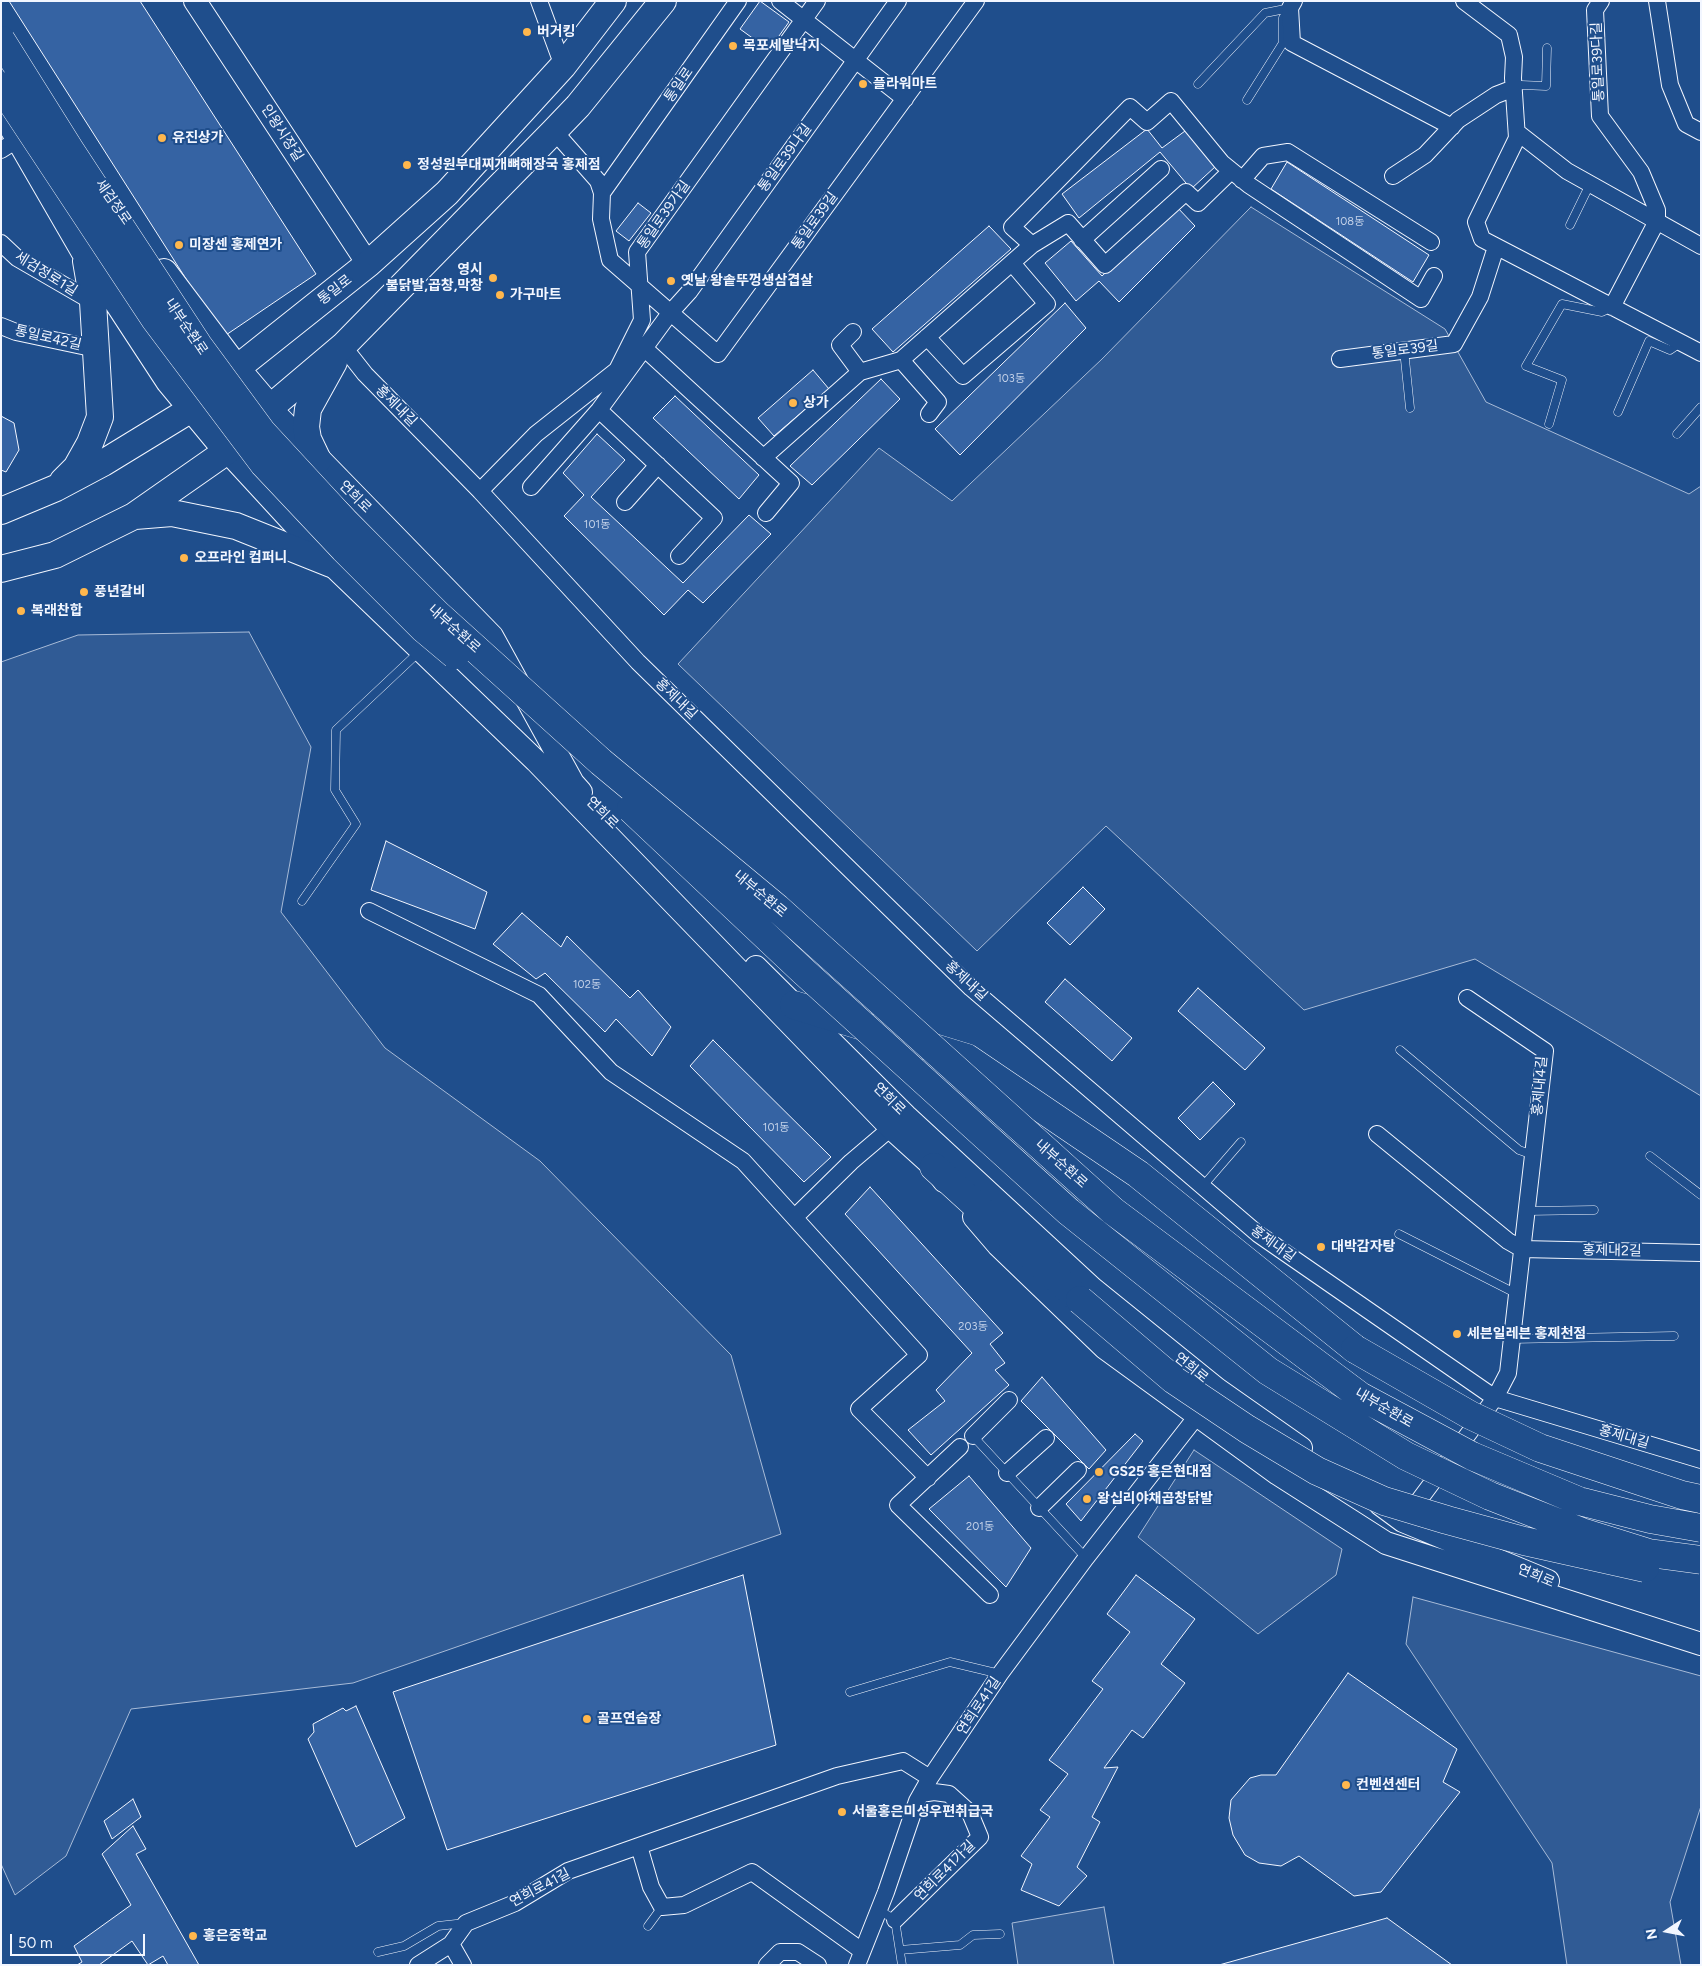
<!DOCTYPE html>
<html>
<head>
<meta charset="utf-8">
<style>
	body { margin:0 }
	#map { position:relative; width:1702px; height:1966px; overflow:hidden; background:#1f4e8c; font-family:Figtree,sans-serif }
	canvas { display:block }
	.frame { position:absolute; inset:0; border:2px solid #f2f6ff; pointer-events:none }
	.north { position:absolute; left:1642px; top:1906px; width:50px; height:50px; -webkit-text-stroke:4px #1f4e8c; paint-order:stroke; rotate:259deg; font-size:14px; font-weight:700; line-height:20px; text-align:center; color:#f2f6ff }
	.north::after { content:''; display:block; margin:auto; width:18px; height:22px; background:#f2f6ff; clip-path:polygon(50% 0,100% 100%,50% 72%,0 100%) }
	.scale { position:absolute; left:10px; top:1934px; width:135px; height:22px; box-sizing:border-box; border:2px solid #f2f6ff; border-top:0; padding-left:6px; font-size:15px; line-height:18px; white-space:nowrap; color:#f2f6ff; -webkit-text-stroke:4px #1f4e8c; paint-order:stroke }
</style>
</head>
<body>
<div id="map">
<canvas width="1702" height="1966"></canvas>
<div class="frame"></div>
<div class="north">N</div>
<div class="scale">50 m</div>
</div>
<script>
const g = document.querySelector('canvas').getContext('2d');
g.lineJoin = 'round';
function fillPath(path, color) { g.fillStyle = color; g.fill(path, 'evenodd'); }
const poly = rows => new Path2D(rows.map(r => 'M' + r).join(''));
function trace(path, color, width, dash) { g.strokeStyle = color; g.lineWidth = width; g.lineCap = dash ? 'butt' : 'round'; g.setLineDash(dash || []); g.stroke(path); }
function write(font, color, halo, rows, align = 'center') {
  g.font = font + ' Figtree,"Noto Sans KR",sans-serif'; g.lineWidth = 4; g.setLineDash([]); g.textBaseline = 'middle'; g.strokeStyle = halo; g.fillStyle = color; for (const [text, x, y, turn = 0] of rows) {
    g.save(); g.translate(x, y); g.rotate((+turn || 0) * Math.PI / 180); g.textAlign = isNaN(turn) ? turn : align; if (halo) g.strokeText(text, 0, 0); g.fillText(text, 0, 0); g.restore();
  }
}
const built = poly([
	[1251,207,1445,329,1486,402,1689,494,1701,486,1701,1096,1475,959,1304,1010,1106,826,977,951,678,664,879,448,952,501,1102,359,1251,207],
	[249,632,311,747,281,912,385,1048,540,1161,731,1355,781,1534,353,1683,131,1709,66,1856,15,1895,1,1864,1,662,78,635,249,632],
	[1194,1450,1342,1549,1336,1575,1258,1634,1138,1537,1194,1450],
	[1413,1597,1701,1676,1701,1806,1670,1902,1681,1965,1567,1965,1552,1863,1406,1644,1413,1597],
	[1104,1907,1114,1965,1018,1965,1012,1923,1104,1907]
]);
fillPath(built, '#305b95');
trace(built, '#a8bbd7', 1);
const building = poly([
	[9,1,140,1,316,274,223,337,9,1],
	[760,1,789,22,769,50,740,29,760,1],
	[1147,129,1162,148,1185,131,1216,166,1191,189,1160,152,1079,218,1062,194,1147,129],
	[1287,162,1429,255,1413,282,1271,189,1287,162],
	[638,203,651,213,629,241,616,231,638,203],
	[1176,206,1195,226,1119,302,1099,281,1076,301,1045,263,1071,241,1102,276,1176,206],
	[989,226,1011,249,893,352,872,329,989,226],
	[1065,303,1086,328,960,455,935,429,1065,303],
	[813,370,829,389,774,436,758,418,813,370],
	[881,379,900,399,812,485,790,466,881,379],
	[675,396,759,475,739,499,653,418,675,396],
	[1,416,14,423,19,450,6,472,1,470,1,416],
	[597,434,625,460,591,497,683,583,749,515,771,534,703,603,688,590,664,615,564,516,584,495,563,473,597,434],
	[386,841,487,892,475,929,371,890,386,841],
	[1083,887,1105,909,1070,945,1047,923,1083,887],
	[522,913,561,947,567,936,630,998,638,990,671,1027,652,1056,616,1019,605,1032,545,973,536,979,493,944,522,913],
	[1065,979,1132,1038,1112,1061,1045,1002,1065,979],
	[1198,988,1265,1048,1245,1070,1178,1011,1198,988],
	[713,1040,831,1157,804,1182,690,1066,713,1040],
	[1213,1082,1235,1104,1200,1140,1178,1118,1213,1082],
	[870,1187,1003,1333,990,1344,1005,1363,995,1370,1009,1385,931,1455,908,1430,945,1401,936,1390,972,1353,845,1214,870,1187],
	[1042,1377,1106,1450,1089,1469,1021,1401,1042,1377],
	[1135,1434,1143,1441,1081,1521,1066,1504,1135,1434],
	[969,1476,1031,1548,1006,1587,929,1509,969,1476],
	[743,1575,776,1745,447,1850,393,1692,743,1575],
	[1136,1575,1195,1619,1161,1664,1185,1683,1143,1738,1132,1730,1104,1768,1118,1767,1092,1817,1100,1822,1077,1867,1087,1876,1059,1906,1021,1890,1032,1864,1021,1856,1050,1817,1040,1810,1068,1774,1049,1760,1103,1689,1092,1681,1130,1632,1107,1614,1136,1575],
	[1348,1673,1457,1749,1443,1782,1460,1792,1381,1892,1354,1896,1299,1856,1281,1866,1259,1863,1245,1855,1233,1835,1229,1818,1231,1800,1250,1778,1261,1775,1276,1775,1348,1673],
	[356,1706,405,1818,356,1847,308,1739,314,1732,313,1724,343,1708,346,1711,356,1706],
	[133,1799,141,1817,112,1839,104,1821,133,1799],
	[133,1826,146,1849,136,1854,199,1965,168,1965,163,1956,148,1965,132,1941,99,1965,77,1965,82,1962,74,1946,131,1905,102,1854,133,1826],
	[1387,1918,1452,1965,1219,1965,1387,1918]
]);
fillPath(building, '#3563a3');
trace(building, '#f2f6ff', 1);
const lane = poly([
	[1198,84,1265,13,1290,8],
	[1514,88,1521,85,1546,86,1547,48],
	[1247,100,1283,43,1283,18,1287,12],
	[1570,225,1590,184],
	[1404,350,1410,408],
	[1618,412,1649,341,1670,350,1680,343],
	[1549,424,1562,380,1526,366,1562,304,1602,312,1612,307],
	[1677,434,1701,407],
	[302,901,356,824,335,790,336,730,419,652],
	[1400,1050,1519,1150,1533,1155],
	[1650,1156,1701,1195],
	[1202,1187,1241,1142],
	[1527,1211,1594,1210],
	[1399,1234,1517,1294],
	[1512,1339,1674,1336],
	[971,1438,973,1436,1086,1558],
	[850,1692,950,1662,1000,1674],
	[879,1910,895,1920,902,1965],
	[648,1926,662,1907],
	[900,1950,960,1945,973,1935,1000,1934],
	[378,1952,404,1946,438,1926,465,1923]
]);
const street = poly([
	[539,1,563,66],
	[780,1,905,99],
	[1294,1,1290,8,1292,43,1452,127],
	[1464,1,1509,35,1514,57,1513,78,1517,138,1476,222,1482,239,1701,353],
	[1601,1,1595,10,1600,116,1641,172,1657,210,1657,221,1612,307],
	[1657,1,1670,85,1686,124,1701,132],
	[554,131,598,181,602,193,601,219,610,260,718,354,976,1],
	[1517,132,1567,171,1701,246],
	[1,150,20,138],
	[1393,176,1425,155,1458,120,1496,95,1514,88],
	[1242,180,1263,156,1288,152,1431,242],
	[602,193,738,1],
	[1082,240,1161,169],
	[1,243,17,258,93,302],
	[1032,245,1068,223,1105,265,1186,192,1198,203,1231,171],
	[1,326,16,332,96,349],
	[927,337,963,376,1047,304,1012,263],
	[343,346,365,374,480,491,638,662,971,988,1258,1234,1495,1398,1701,1460],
	[644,348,791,483,766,513],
	[1340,359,1454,344,1480,297,1496,247],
	[901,360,1032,245,1012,227,1130,107,1147,122,1171,101,1222,163,1249,185,1421,299,1434,276],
	[860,372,901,360,938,402,929,414],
	[599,410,714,518,679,556],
	[763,458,860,372,840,345,853,332],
	[531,487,599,410,670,313,689,292,898,1],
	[480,491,536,434,617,370,642,320,637,252,817,1],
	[625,502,658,465],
	[369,911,539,995,611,1072,743,1161,919,1355,859,1409,928,1478],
	[1377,1134,1508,1241,1522,1249,1701,1253],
	[795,1217,851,1162,898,1122],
	[973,1436,1009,1400],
	[960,1447,898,1505,990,1595],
	[1007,1473,1046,1438],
	[1039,1508,1078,1470],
	[1408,1515,1495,1398,1508,1373,1545,1051,1467,998],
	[639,1846,651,1887,662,1907,684,1905,752,1872,862,1951],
	[895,1920,980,1837,970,1813,949,1794,934,1792,921,1794],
	[451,1944,463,1965],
	[418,1965,451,1944,466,1923,515,1903,568,1871,837,1776,903,1761,930,1778],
	[767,1965,780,1952,798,1952,818,1965],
	[857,1965,886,1892,917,1801,930,1778,1000,1674,1086,1558,1204,1407]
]);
const secondary = poly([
	[195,1,368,264],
	[271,409,492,636,573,783,581,792],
	[227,451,331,564,536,761,891,1128,934,1167,944,1181],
	[756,967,906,1116,1092,1288,1217,1389,1301,1448],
	[974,1217,998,1245,1105,1348,1278,1474,1386,1543,1701,1644],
	[1380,1504,1403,1521,1548,1581]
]);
const primary = poly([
	[7,118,84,251,169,381,227,451],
	[164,272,237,369,271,409],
	[318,460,308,439,306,427,308,409,334,362],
	[63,481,76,468,90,443,100,417,93,302,86,261],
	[1,511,56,488,103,463,193,408,246,361,368,264,447,193,563,66,613,1],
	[135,516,172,513,236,526,331,564],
	[1,569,55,555,134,516,227,451,278,401,343,346,554,131,578,106,663,1]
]);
const highway = poly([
	[794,1005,967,1058,1138,1174,1355,1349],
	[934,1167,1080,1300]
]);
trace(lane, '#f2f6ff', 9);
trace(street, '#f2f6ff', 18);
trace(secondary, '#f2f6ff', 24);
trace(primary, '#f2f6ff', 28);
trace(highway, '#f2f6ff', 29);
trace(lane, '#1f4e8c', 8);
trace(street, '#1f4e8c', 16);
trace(secondary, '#1f4e8c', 22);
trace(primary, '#1f4e8c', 26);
trace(highway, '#1f4e8c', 28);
const highwayBridge = poly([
	[1,40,70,150,198,345,262,432,346,523,437,614,601,762,777,908,1113,1211,1360,1396,1472,1456,1579,1501,1650,1519,1701,1528],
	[1,86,155,319,264,464,344,549,424,629,455,655],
	[631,809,803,971,1069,1212,1268,1371,1406,1456,1490,1496,1582,1532,1649,1553,1701,1560],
	[1080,1300,1174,1380,1247,1429,1317,1471,1384,1501,1447,1520,1524,1541,1645,1568],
	[1355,1349,1470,1415,1540,1448,1682,1495,1701,1499]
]);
trace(highwayBridge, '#f2f6ff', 29, []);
trace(highwayBridge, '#1f4e8c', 28);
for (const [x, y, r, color] of [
	[527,32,5,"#ffb74d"],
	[733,46,5,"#ffb74d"],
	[863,84,5,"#ffb74d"],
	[162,138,5,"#ffb74d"],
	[407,165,5,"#ffb74d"],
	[179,245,5,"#ffb74d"],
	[493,278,5,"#ffb74d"],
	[671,281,5,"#ffb74d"],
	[500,295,5,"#ffb74d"],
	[793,403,5,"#ffb74d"],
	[184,558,5,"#ffb74d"],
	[84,592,5,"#ffb74d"],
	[21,611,5,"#ffb74d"],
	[1321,1247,5,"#ffb74d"],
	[1457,1334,5,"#ffb74d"],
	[1099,1472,5,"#ffb74d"],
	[1087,1499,5,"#ffb74d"],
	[587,1719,5,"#ffb74d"],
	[1346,1785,5,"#ffb74d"],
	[842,1812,5,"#ffb74d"],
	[193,1936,5,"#ffb74d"]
]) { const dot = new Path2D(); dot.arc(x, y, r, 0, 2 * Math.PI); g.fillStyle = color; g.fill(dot); trace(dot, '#1f4e8c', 2); }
write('11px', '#c3d1e8', null, [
	["108동",1350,222],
	["103동",1011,379],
	["101동",597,525],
	["102동",587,985],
	["101동",776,1128],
	["203동",973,1327],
	["201동",980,1527]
]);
write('bold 14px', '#f2f6ff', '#1f4e8c', [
	["버거킹",537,32],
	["목포세발낙지",743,46],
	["플라워마트",873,84],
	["유진상가",172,138],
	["정성원부대찌개뼈해장국 홍제점",417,165],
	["미장센 홍제연가",189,245],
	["영시",483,270,"right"],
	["불닭발,곱창,막창",483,286,"right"],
	["옛날 왕솥뚜껑생삼겹살",681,281],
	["가구마트",510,295],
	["상가",803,403],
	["오프라인 컴퍼니",194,558],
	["풍년갈비",94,592],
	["복래찬합",31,611],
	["대박감자탕",1331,1247],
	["세븐일레븐 홍제천점",1467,1334],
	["GS25 홍은현대점",1109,1472],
	["왕십리야채곱창닭발",1097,1499],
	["골프연습장",597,1719],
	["컨벤션센터",1356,1785],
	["서울홍은미성우편취급국",852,1812],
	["홍은중학교",203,1936]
], 'left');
write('14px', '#f2f6ff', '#1f4e8c', [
	["통일로39다길",1598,62,-92],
	["통일로",679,85,-55],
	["인왕시장길",282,133,57],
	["통일로39나길",785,158,-54],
	["세검정로",113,202,55],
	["통일로39가길",664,215,-55],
	["통일로39길",815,221,-54],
	["세검정로1길",46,274,32],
	["통일로",335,290,-38],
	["내부순환로",186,327,56],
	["통일로42길",48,338,13],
	["통일로39길",1405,350,-7],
	["홍제내길",396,406,45],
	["연희로",355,497,45],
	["내부순환로",454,629,42],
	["홍제내길",676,699,44],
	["연희로",602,813,45],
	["내부순환로",760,894,40],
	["홍제내길",966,981,43],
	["홍제내4길",1540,1086,-85],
	["연희로",889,1099,45],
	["내부순환로",1061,1164,42],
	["홍제내길",1273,1244,36],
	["홍제내2길",1612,1251,1],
	["연희로",1191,1368,39],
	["내부순환로",1384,1408,30],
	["홍제내길",1624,1437,16],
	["연희로",1536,1576,23],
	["연희로41길",979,1706,-56],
	["연희로41가길",945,1871,-45],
	["연희로41길",540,1888,-28]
]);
</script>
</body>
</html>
